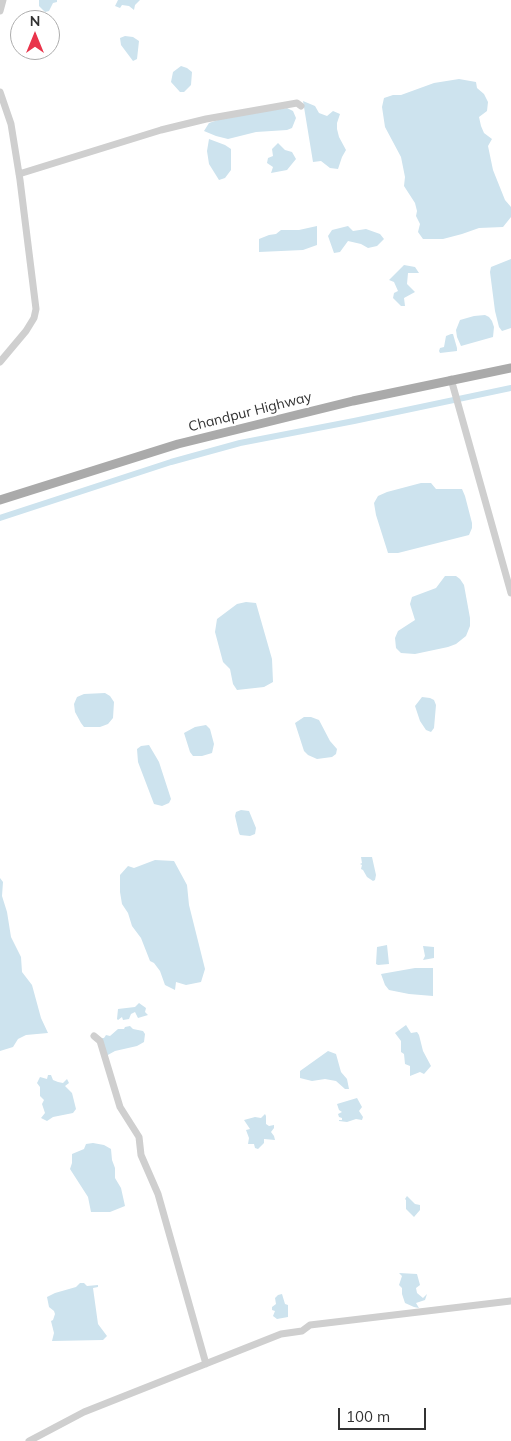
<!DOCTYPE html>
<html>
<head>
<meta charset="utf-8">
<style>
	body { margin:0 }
	#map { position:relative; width:511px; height:1441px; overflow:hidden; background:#fff; font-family:Mulish,sans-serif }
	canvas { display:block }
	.north { position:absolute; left:10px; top:10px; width:50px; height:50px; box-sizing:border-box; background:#fff; border:1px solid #adadad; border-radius:50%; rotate:0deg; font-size:14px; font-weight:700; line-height:20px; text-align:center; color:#323232 }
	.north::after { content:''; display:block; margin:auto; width:18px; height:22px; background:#e9344b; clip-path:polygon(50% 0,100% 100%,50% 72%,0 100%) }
	.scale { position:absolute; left:338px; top:1408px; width:88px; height:22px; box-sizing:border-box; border:2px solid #323232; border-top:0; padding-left:6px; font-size:15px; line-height:18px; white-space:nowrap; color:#323232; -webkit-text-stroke:4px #fff; paint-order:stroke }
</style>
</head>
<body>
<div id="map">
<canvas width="511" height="1441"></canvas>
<div class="north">N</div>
<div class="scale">100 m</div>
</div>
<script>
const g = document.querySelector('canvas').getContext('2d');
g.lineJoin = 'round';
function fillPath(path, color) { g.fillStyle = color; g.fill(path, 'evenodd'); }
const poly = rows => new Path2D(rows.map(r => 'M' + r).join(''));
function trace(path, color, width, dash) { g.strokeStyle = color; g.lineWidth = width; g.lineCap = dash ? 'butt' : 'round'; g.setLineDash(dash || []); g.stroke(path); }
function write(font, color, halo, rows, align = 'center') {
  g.font = font + ' Mulish,sans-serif'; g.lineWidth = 5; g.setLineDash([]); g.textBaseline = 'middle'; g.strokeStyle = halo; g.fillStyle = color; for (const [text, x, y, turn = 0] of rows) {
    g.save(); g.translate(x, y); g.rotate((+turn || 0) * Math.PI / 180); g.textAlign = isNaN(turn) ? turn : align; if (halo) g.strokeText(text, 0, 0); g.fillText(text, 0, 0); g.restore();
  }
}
fillPath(poly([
	[39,0,57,0,57,2,53,3,49,11,45,12,39,6],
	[118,0,140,0,135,5,134,10,129,6,122,5,120,8,115,6],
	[125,36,133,37,139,41,137,59,133,61,121,45,120,38],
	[181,66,187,68,192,72,191,85,184,92,180,92,171,82,173,72],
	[459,79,476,82,477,88,484,94,488,102,487,111,479,117,481,126,484,133,492,139,488,146,493,170,505,200,511,207,511,217,503,227,479,228,462,234,443,239,423,239,418,232,420,224,416,216,417,211,415,203,404,186,405,177,401,157,385,127,382,107,384,98,393,95,401,95,434,83],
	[303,101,315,106,319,113,327,116,333,111,340,114,337,123,337,129,339,137,346,150,342,157,338,169,330,168,321,161,313,162],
	[287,108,293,111,296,118,292,128,287,130,256,132,228,139,216,136,204,131,209,123,227,117],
	[209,139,225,145,231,149,231,170,225,178,219,180,209,164,207,151],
	[278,143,285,150,292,152,296,159,287,170,271,173,273,167,267,163,268,158,273,156,272,149],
	[317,226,317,245,303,250,259,252,259,239,269,235,276,234,281,230,299,230],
	[348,226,353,231,366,229,380,234,384,239,377,246,368,248,361,244,348,241,340,252,334,253,328,236,332,230],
	[511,259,511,328,502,331,499,327,495,311,490,272,491,267],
	[404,265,415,267,419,273,408,273,407,284,415,292,404,298,405,306,401,306,393,298,394,293,398,291,394,282,389,280],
	[485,315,489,317,492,321,494,327,493,337,461,346,457,337,456,330,460,320,474,316],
	[451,334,453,334,457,348,457,351,440,353,439,351,440,348,444,347,446,336],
	[421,483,431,483,436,489,462,489,465,496,472,523,472,528,469,535,398,553,388,553,376,515,374,503,378,496,387,492],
	[445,576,456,576,460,579,464,585,470,618,470,626,466,636,456,644,448,647,415,654,401,653,396,648,395,638,398,631,415,620,410,604,412,597,436,588],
	[246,602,256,603,272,659,273,682,264,687,237,690,233,684,230,669,223,662,215,632,217,619,237,604],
	[105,693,110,696,114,702,113,718,108,724,100,727,84,727,81,723,75,712,74,704,77,697,84,694],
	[422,697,430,698,434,700,436,705,434,728,431,732,426,730,420,721,415,706],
	[304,717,311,717,319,720,330,741,337,749,336,754,332,757,317,759,308,755,304,751,295,723],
	[206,725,210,729,214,744,212,753,202,756,193,756,190,752,184,733,195,727],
	[149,745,159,762,171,799,169,803,162,806,154,804,138,762,137,749,141,746],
	[241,810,249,811,256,828,255,834,250,836,240,835,239,833,235,816,236,812],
	[361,857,372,857,376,875,375,880,373,881,367,877,363,870,361,869,362,865,360,864,362,863],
	[155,860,174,861,187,885,189,905,205,969,201,982,186,985,176,982,175,990,165,985,160,971,154,963,150,961,141,938,132,926,128,913,122,904,120,892,120,875,128,866,134,868],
	[0,878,3,882,2,896,7,912,11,937,21,957,22,972,32,985,41,1018,48,1033,26,1035,18,1039,13,1047,0,1051],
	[387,945,389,964,378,965,376,964,377,947],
	[423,946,434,947,434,958,423,960,425,956],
	[415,968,433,968,433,996,409,994,389,990,385,985,381,974],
	[139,1003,146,1008,145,1012,148,1015,138,1018,135,1012,131,1014,129,1019,123,1020,122,1017,118,1020,117,1019,118,1009,135,1007],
	[406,1025,411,1033,417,1032,419,1035,423,1051,431,1066,424,1074,420,1072,410,1076,410,1066,405,1064,404,1054,401,1052,401,1041,395,1033],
	[130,1026,133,1029,143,1031,145,1034,144,1042,137,1046,115,1051,106,1056,102,1038,104,1038,106,1035,110,1036,118,1029,124,1029,125,1027],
	[328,1051,336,1054,341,1072,347,1079,349,1089,345,1089,336,1081,325,1079,312,1081,300,1078,300,1071],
	[48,1075,51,1075,53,1080,58,1082,63,1083,67,1079,69,1083,65,1086,72,1093,76,1109,73,1113,53,1117,47,1121,41,1118,45,1113,42,1104,44,1100,40,1096,40,1087,37,1083,40,1077,47,1079],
	[357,1098,362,1107,359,1111,363,1117,362,1120,356,1119,347,1122,339,1121,339,1120,342,1120,342,1118,339,1117,338,1114,342,1112,339,1110,337,1104],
	[265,1114,266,1116,266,1124,269,1126,274,1125,274,1128,271,1132,274,1136,275,1140,264,1139,264,1143,258,1149,255,1148,254,1144,248,1144,249,1138,246,1130,250,1129,244,1120,255,1117,261,1118],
	[93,1143,104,1145,111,1149,112,1160,115,1168,115,1178,121,1188,125,1206,110,1212,91,1212,88,1197,70,1169,72,1163,72,1154,84,1149,86,1144],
	[407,1196,415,1204,420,1205,420,1210,414,1217,406,1209,406,1200,405,1199],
	[399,1273,417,1274,420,1285,416,1288,417,1293,423,1298,427,1294,425,1300,416,1303,419,1308,414,1307,405,1303,402,1294,402,1288,399,1285,402,1276],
	[80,1283,84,1283,87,1286,98,1285,98,1287,93,1288,98,1324,107,1336,103,1340,52,1341,54,1333,51,1321,53,1320,55,1314,54,1311,49,1307,47,1297,55,1293,76,1287],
	[282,1294,285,1304,288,1305,288,1317,277,1319,273,1316,275,1311,272,1310,272,1307,276,1304,275,1298,278,1295]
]), '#cde3ee');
trace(poly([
	[0,518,171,462,240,443,354,421,511,388]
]), '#cde3ee', 6);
trace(poly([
	[0,11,3,0],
	[0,92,11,124,20,180,36,309,34,318,26,331,0,362],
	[19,174,161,130,206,119,297,103,301,106],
	[451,379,511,593],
	[94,1036,100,1041,120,1107,139,1137,141,1155,158,1194,206,1364],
	[29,1441,84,1412,281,1334,302,1331,310,1325,511,1301]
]), '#cfcfcf', 7);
trace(poly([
	[0,500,178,444,353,401,511,368]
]), '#aaa', 9);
write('14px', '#323232', '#fff', [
	["Chandpur Highway",250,412,-14]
]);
</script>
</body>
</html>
